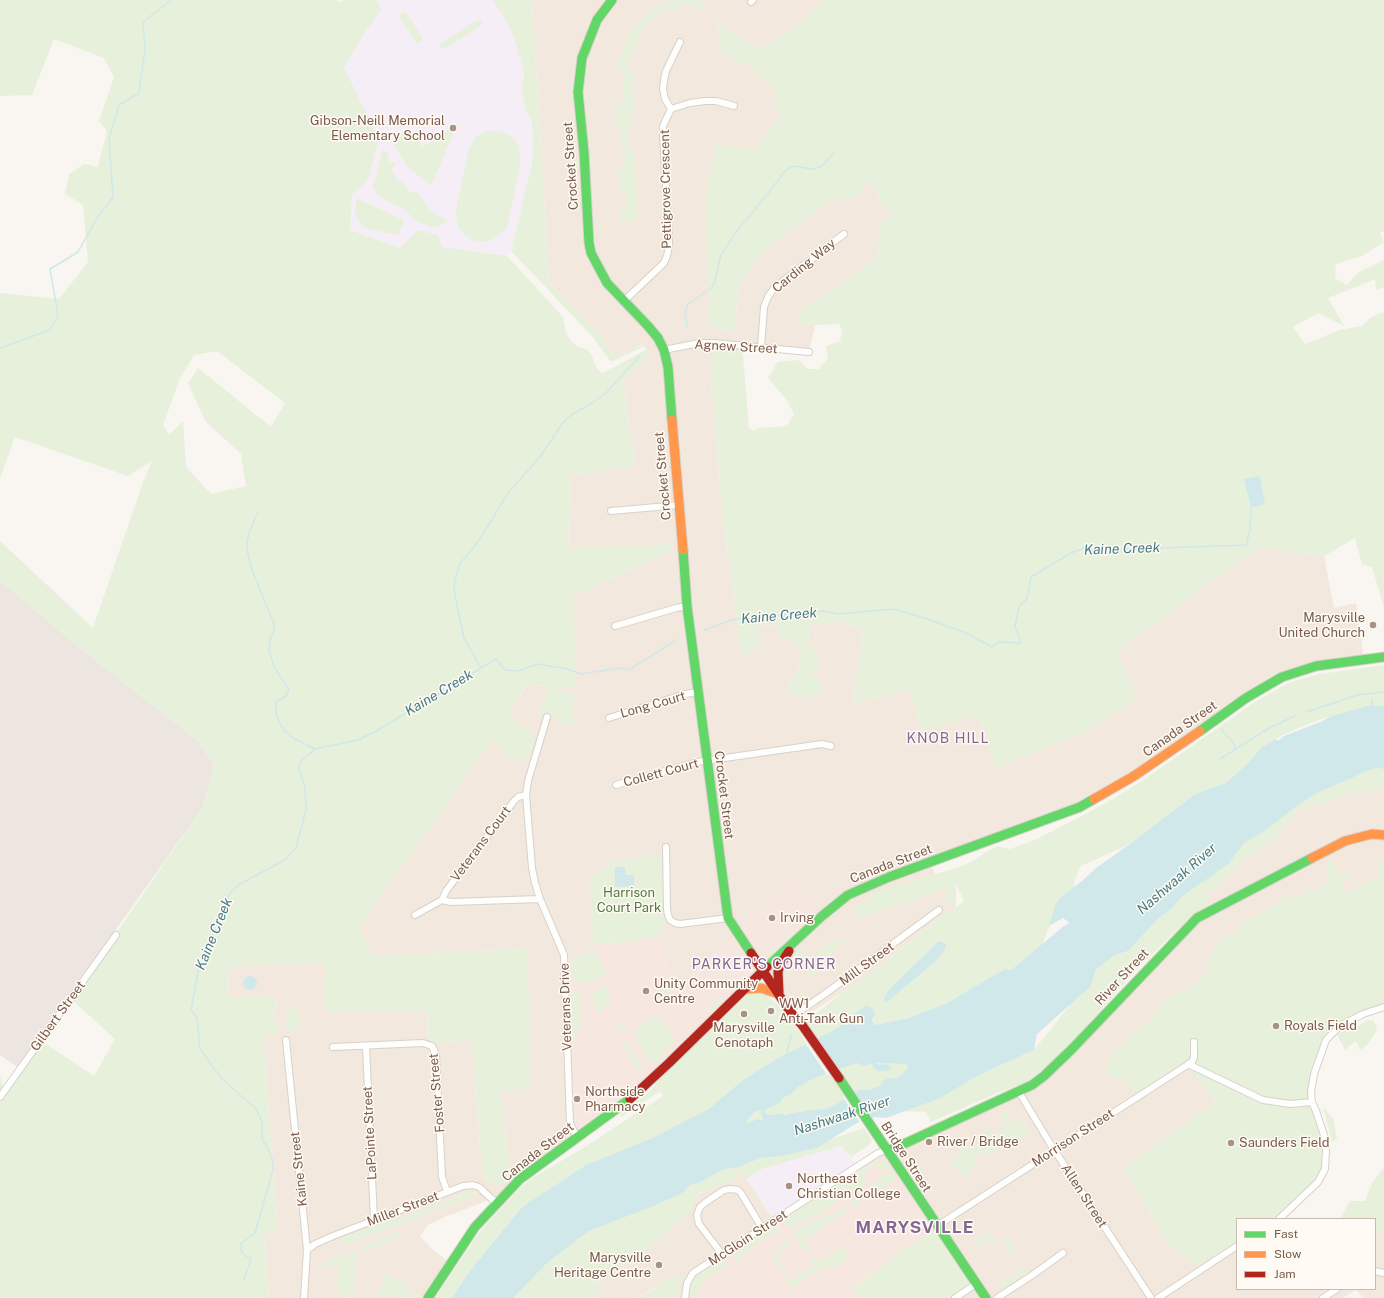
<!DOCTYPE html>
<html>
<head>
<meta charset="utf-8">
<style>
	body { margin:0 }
	#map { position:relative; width:1384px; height:1298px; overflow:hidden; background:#f9f5f0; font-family:"Public Sans",sans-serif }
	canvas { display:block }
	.legend { position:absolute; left:1236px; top:1218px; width:140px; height:72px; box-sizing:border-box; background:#fffaf3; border:1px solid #cabbb1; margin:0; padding:5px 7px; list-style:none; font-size:12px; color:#7a5c4d }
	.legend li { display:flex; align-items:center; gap:8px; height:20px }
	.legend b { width:20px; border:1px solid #cabbb1 }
</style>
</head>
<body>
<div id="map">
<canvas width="1384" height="1298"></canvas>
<ul class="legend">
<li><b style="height:5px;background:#63d668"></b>Fast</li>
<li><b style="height:5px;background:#ff974d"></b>Slow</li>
<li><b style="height:5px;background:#b3261e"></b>Jam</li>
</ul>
</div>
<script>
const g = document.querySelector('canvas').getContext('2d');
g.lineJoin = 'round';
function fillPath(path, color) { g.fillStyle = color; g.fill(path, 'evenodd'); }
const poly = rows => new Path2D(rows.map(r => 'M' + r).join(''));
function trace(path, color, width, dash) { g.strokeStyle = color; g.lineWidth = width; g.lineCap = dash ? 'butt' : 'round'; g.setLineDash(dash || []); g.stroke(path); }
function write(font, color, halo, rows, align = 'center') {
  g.font = font + ' "Public Sans",sans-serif'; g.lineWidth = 3; g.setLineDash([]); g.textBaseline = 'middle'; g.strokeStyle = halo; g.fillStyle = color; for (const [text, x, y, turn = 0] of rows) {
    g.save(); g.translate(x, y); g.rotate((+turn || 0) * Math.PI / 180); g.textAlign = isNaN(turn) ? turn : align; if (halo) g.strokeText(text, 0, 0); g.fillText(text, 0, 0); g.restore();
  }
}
fillPath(poly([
	[532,0,822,0,809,17,760,49,716,23,722,54,749,66,777,91,775,102,781,119,772,126,754,151,742,148,715,145,710,328,735,329,738,289,753,265,769,247,829,201,850,198,861,184,875,184,881,204,895,211,890,217,879,223,881,237,875,260,801,311,800,324,815,325,809,352,714,343,711,381,723,517,742,655,760,646,760,626,777,625,781,642,788,636,792,639,794,646,801,651,799,666,788,687,792,695,802,696,810,699,807,671,809,623,840,622,863,629,853,704,910,689,922,731,978,715,996,768,1137,697,1117,651,1257,548,1324,556,1334,608,1356,603,1364,659,1292,673,1110,791,930,863,942,889,956,883,956,907,936,921,869,974,823,1005,797,1020,763,971,790,882,683,985,665,966,662,927,609,864,606,868,596,871,591,880,596,950,571,960,577,1138,496,1203,492,1199,447,1216,428,1225,420,1236,434,1251,451,1263,428,1298,269,1298,264,1235,278,1230,263,1035,273,1017,278,998,228,998,229,967,326,963,427,1012,428,1043,471,1040,483,1179,511,1179,500,1093,528,949,372,955,359,927,507,717,527,685,575,688,574,596,672,550,673,544,568,549,570,475,635,467,623,379,651,356,643,344,615,357,598,333,549,282],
	[1384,769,1384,870,1383,876,1315,906,1215,967,1189,989,1117,1066,1188,1064,1216,1102,1122,1168,1170,1245,1237,1246,1237,1289,1375,1289,1375,1230,1384,1234,1384,1298,1364,1298,1356,1290,1343,1298,955,1298,976,1284,892,1159,895,1148,1032,1085,1179,936,1214,908,1200,884,1263,832,1294,808,1317,793],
	[739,1172,747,1179,769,1213,777,1219,685,1298,680,1298,678,1287,681,1276,650,1290,638,1298,600,1298,597,1291,602,1286,598,1279,634,1259,693,1203,699,1194,728,1182]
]), '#f2e8de');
fillPath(poly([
	[790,882,822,916,651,1080,577,1138,571,1127,565,962,595,950,593,944,625,943,663,935,665,966,683,985],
	[887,1150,937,1226,934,1231,905,1249,859,1284,854,1288,857,1298,685,1298,689,1278]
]), '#f6e8e1');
fillPath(poly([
	[0,581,85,652,198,741,214,765,203,807,117,928,71,999,20,1069,0,1055]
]), '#ede5e0');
fillPath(poly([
	[376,0,493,0,508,24,516,44,524,74,521,91,527,114,532,122,533,155,525,199,511,251,507,256,442,247,400,248,350,230,352,195,367,182,344,68,366,31,381,10],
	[842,1146,857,1166,777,1219,769,1213,747,1179,762,1169]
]), '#f6eef6');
fillPath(poly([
	[0,0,335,0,340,2,345,0,376,0,381,10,366,31,344,68,379,139,367,182,352,195,350,230,400,248,418,230,438,235,442,247,507,256,563,317,566,333,570,339,576,346,587,350,591,354,597,369,600,371,602,373,607,371,647,349,651,356,623,379,635,467,570,475,568,548,673,544,672,550,574,596,575,688,551,687,563,690,573,696,575,727,539,714,548,686,526,685,508,717,531,731,535,738,528,762,504,757,493,738,359,927,372,955,528,949,530,1087,500,1093,511,1179,502,1187,483,1179,471,1040,428,1043,427,1012,325,1011,326,963,229,967,228,997,278,997,273,1017,280,1034,263,1035,278,1230,264,1236,269,1298,0,1298,0,1074,2,1084,6,1088,41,1041,94,1076,115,1039,71,999,203,807,214,765,198,741,85,652,0,581,0,541,93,628,143,482,152,461,128,476,15,437,0,478,0,293,59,299,88,262,83,205,65,194,69,174,84,164,98,167,107,131,99,121,114,77,104,58,54,39,32,95,0,96],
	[217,351,285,403,271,427,198,368,188,383,206,422,241,454,246,486,211,494,186,467,183,421,169,435,163,425,180,378,194,355],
	[493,0,532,0,549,282,598,333,615,357,644,344,645,346,611,362,593,337,511,251,530,173,533,155,532,122,527,114,521,90,524,74,516,44,508,24],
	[676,0,701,0,707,9,706,12,683,3,677,14,667,9,649,20,640,33,628,67,636,76,630,98,636,100,626,136,630,137,630,149,635,149,637,222,621,222,620,211,627,210,626,194,621,193,618,168,624,168,625,154,622,154,621,130,617,130,616,103,623,102,623,73,617,68,628,37,644,16,666,1,669,4],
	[822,0,1384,0,1384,231,1380,233,1384,242,1362,256,1336,264,1335,278,1347,285,1359,272,1384,260,1384,287,1376,290,1375,279,1328,298,1344,326,1318,313,1293,327,1305,344,1340,330,1362,326,1371,317,1384,312,1384,607,1372,567,1362,564,1355,538,1324,556,1257,548,1117,651,1137,697,1086,732,996,768,978,715,922,731,910,689,853,704,863,629,840,622,809,624,808,649,817,649,819,665,808,672,818,678,821,689,810,699,802,696,792,695,788,687,799,666,801,651,794,646,792,639,788,637,780,642,777,625,760,626,760,646,742,656,723,517,711,381,714,343,742,345,749,428,754,431,759,428,787,426,794,414,786,399,768,378,778,362,799,360,807,369,819,369,828,358,826,346,840,341,842,329,839,324,815,325,799,324,801,311,875,260,881,237,879,223,890,217,895,211,881,204,875,184,861,184,861,194,850,198,829,201,769,247,753,265,738,289,735,329,710,328,705,204,715,145,742,148,754,151,772,126,781,119,775,102,777,91,749,66,722,55,716,23,760,49,809,17],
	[404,12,407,14,422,37,422,41,421,42,418,43,415,41,400,18,400,14],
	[477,20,482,21,481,26,445,49,441,48,440,45,442,43],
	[449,129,453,134,431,186,409,168,391,141,407,130,412,130,423,147],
	[487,131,500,131,511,136,518,145,521,160,507,228,494,239,484,242,472,240,465,235,459,229,455,215,469,148,477,136],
	[382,151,388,152,389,162,396,163,392,170,397,180,406,185,410,193,415,191,421,197,428,208,438,216,448,220,436,228,417,222,402,207,395,205,378,195,373,187],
	[357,199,404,220,399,235,364,228,355,215],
	[1384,665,1384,706,1367,706,1315,721,1281,736,1262,747,1247,764,1226,783,1195,794,1130,844,1081,866,1074,881,1075,887,1061,897,1055,905,1053,916,1042,945,1011,970,1005,969,947,1003,909,1018,876,1025,873,1023,872,1020,874,1018,852,1015,838,1028,816,1040,805,1023,844,991,890,958,936,921,964,901,956,884,955,903,953,904,947,901,946,891,942,889,921,898,896,905,860,917,854,908,866,903,869,894,963,866,997,846,1010,849,1035,840,1076,819,1113,799,1145,779,1252,704,1270,693,1291,682,1320,674],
	[1375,768,1384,769,1384,782,1372,794,1364,792,1346,793,1330,802,1298,810,1272,842,1243,860,1218,887,1205,893,1212,903,1194,916,1173,934,1138,968,1058,1058,1026,1082,997,1093,931,1122,926,1112,904,1111,941,1098,979,1075,1034,1050,1074,1000,1091,986,1096,969,1115,955,1128,951,1158,919,1172,908,1183,896,1228,864,1244,843,1263,831,1294,808,1317,793],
	[666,853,670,920,662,927,663,935,625,943,593,944,590,880,593,875,596,871,606,868,609,864,610,861],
	[1384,853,1384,1007,1340,1026,1326,1040,1311,1092,1321,1123,1325,1169,1318,1182,1279,1219,1237,1219,1237,1246,1203,1268,1170,1245,1122,1168,1216,1102,1188,1064,1136,1097,1124,1077,1119,1079,1105,1074,1108,1062,1121,1045,1155,1015,1171,995,1189,989,1206,975,1207,965,1215,945,1227,935,1237,932,1240,924,1280,903,1283,893,1290,898,1297,898,1308,891,1318,888,1328,881,1328,858,1340,876,1354,874,1341,883,1344,893,1379,878,1377,867],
	[792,933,794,935,772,955,766,958,766,954,769,950,774,949],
	[844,938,844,940,833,950,834,955,833,957,840,968,837,970,827,958,818,963,820,973,813,977,809,971,807,970,807,971,802,964,798,961,793,963,789,972,792,977,790,977,786,973,794,954,798,947,805,953,804,954,813,958,831,942],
	[596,950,607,974,591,983,574,980,572,978,571,960],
	[670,983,673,988,658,1000,655,997,661,992,660,990],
	[605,986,612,1000,606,1004,604,1009,598,1012,596,1012,591,994],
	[579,991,581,1006,579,1030,576,1037,573,1038,571,992],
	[751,992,760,992,765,994,777,1004,784,1011,791,1023,794,1024,807,1044,778,1058,743,1080,707,1110,650,1139,586,1165,522,1207,469,1272,452,1298,435,1298,481,1230,520,1188,529,1180,583,1148,663,1096,660,1091,621,1117,620,1115,648,1093,656,1084,655,1083],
	[718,1000,724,1000,708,1016,710,1009],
	[291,1005,298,1010,301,1025,288,1033,285,1018],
	[655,1014,667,1026,676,1040,660,1055,662,1058,655,1064,654,1062,651,1064,633,1032],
	[622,1020,623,1023,628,1029,622,1031,617,1027,615,1025],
	[1367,1020,1374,1021,1377,1030,1368,1044,1360,1050,1356,1041,1345,1050,1337,1035,1342,1031,1352,1031],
	[624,1040,627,1041,641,1065,642,1069,641,1070,638,1069,622,1044],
	[857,1063,871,1064,877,1071,887,1071,891,1069,877,1064,876,1063,905,1064,908,1066,908,1068,900,1076,869,1090,859,1090,854,1092,838,1103,823,1111,819,1109,792,1113,785,1115,782,1113,769,1115,764,1112,766,1109,779,1104,783,1098,791,1094,798,1087,815,1078,819,1077,824,1074],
	[1323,1107,1333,1118,1337,1139,1332,1142],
	[1003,1108,1018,1127,1020,1121,1027,1123,1031,1136,1024,1131,1023,1139,1000,1144,998,1151,976,1156,976,1163,970,1173,965,1176,957,1169,947,1165,956,1158,960,1149,955,1133,960,1138,968,1150,972,1146,985,1146,981,1132,986,1128,995,1136,999,1131,1006,1126,1002,1116],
	[759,1110,763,1110,763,1120,761,1121,756,1119,746,1125,749,1118,755,1112],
	[864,1128,872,1140,869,1145,851,1157,841,1146,762,1169,747,1179,739,1173,728,1182,699,1194,693,1203,693,1210,659,1239,634,1259,598,1279,602,1286,597,1291,600,1298,513,1298,548,1262,589,1231,654,1206,684,1192,690,1185,701,1182,723,1169,736,1168,761,1158,781,1156,817,1148,832,1139],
	[883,1160,885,1163,887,1161,891,1166,883,1171,877,1165,862,1174,866,1180,865,1185,862,1188,857,1189,830,1207,823,1213,803,1221,794,1227,789,1227,784,1223,783,1220,865,1167],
	[1384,1168,1384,1234,1375,1230,1375,1219,1340,1219,1350,1201,1365,1201,1373,1181],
	[892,1170,897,1178,853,1207,850,1204,845,1207,847,1211,804,1240,810,1249,806,1251,802,1250,794,1236,794,1233,796,1231,805,1225,832,1215,863,1194,885,1174],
	[472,1191,478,1193,479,1194,443,1208,442,1203,465,1192],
	[437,1204,439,1206,439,1209,365,1238,355,1239,345,1246,340,1244,342,1238,390,1220,396,1220],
	[774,1226,777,1227,781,1237,780,1237,776,1232,738,1257,741,1262,741,1264,739,1264,734,1256,734,1252],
	[937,1226,976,1284,955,1298,857,1298,854,1288,859,1284,905,1249,934,1231],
	[403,1231,394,1240,356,1254,354,1290,356,1298,343,1298,343,1291,337,1292,338,1265,323,1266,321,1263,340,1255,364,1249,368,1244],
	[990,1233,996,1243,994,1245,984,1243,976,1247,973,1242,985,1234],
	[1004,1236,1010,1238,1016,1251,1015,1258,1003,1243],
	[786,1238,789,1242,788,1247,775,1256,791,1281,814,1266,809,1259,814,1256,819,1262,842,1247,849,1259,834,1268,831,1265,827,1268,825,1265,792,1288,771,1255,785,1246,782,1241],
	[724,1259,728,1264,731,1270,727,1266,699,1284,702,1288,696,1292,695,1298,689,1298,689,1288,694,1279],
	[1021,1267,1029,1270,1028,1274,1005,1287,1000,1284,1006,1277,1013,1279,1018,1274],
	[387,1273,401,1283,408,1282,406,1291,411,1295,421,1293,419,1298,399,1298,395,1295,388,1298,381,1298,378,1295,383,1281,383,1274],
	[677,1275,681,1276,678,1287,680,1298,638,1298]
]), '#e7f0db');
fillPath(poly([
	[1260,476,1265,504,1251,508,1244,479],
	[1367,706,1384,706,1384,769,1375,768,1317,793,1294,808,1263,832,1244,843,1228,864,1183,896,1172,908,1158,919,1128,951,1115,955,1096,969,1091,986,1037,1034,1034,1050,979,1075,941,1098,886,1118,875,1117,857,1123,817,1148,781,1156,761,1158,736,1168,723,1169,701,1182,690,1185,684,1192,654,1206,589,1231,548,1262,513,1298,452,1298,469,1272,522,1207,586,1165,650,1139,707,1110,743,1080,778,1058,838,1028,852,1015,866,1006,870,1007,873,1010,875,1015,872,1020,873,1023,876,1025,909,1018,947,1003,1005,969,1011,970,1064,926,1070,923,1063,918,1049,926,1055,905,1061,897,1082,881,1096,868,1130,844,1195,794,1226,783,1247,764,1262,747,1276,739,1278,741,1284,736,1318,723,1332,716],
	[857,1063,864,1066,871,1064,877,1071,887,1071,892,1069,887,1065,877,1064,876,1063,905,1064,908,1066,908,1068,900,1076,894,1079,888,1078,883,1081,881,1085,869,1090,859,1090,854,1092,838,1103,823,1110,819,1109,792,1113,785,1115,782,1113,769,1115,764,1112,766,1109,779,1104,783,1098,791,1094,798,1087,815,1078,822,1076,824,1074],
	[759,1110,763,1110,761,1112,763,1120,760,1120,757,1119,746,1124,749,1118,755,1112],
	[615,867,625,867,626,875,634,875,634,886,615,887],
	[939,941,945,943,946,947,935,962,888,1001,885,1002,884,998,889,990],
	'243 983a7 7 0 1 1 14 0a7 7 0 1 1-14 0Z'
]), '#d0e8ea');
fillPath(poly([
	[815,1038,838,1071,827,1075,805,1043],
	[852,1091,871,1120,861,1124,843,1097]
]), '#f9f5f0');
trace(poly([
	[687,326,685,313,687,305,711,288,714,284,721,255,736,232,771,190,783,173,787,169,794,166,812,169,817,168,823,165,834,153],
	[0,348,50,330,58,316,50,269,78,252,97,218,113,197,109,139,119,105,139,93,145,50,143,22,171,0],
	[258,512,249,533,247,543,248,555,252,570,274,624,274,630,270,640,269,650,274,666,280,677,289,689,287,695,276,702,276,716,284,730,293,738,315,749],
	[704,630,732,620,821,611,838,614,893,609,925,618,966,633,992,647,998,642,1021,643,1015,626,1019,606,1027,599,1031,577,1071,553,1084,548,1103,550,1246,545,1250,530,1251,508],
	[481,668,464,638,455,596,454,585,459,565,480,539,508,493,540,457,564,421,571,415,592,403,605,394,640,356],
	[1372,706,1372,699],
	[1306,712,1358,695,1384,692],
	[1221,729,1234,744,1235,748],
	[1220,759,1271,727,1295,716],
	[786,1056,791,1035],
	[243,1281,251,1260,242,1253,240,1244,255,1233,273,1170,272,1157,262,1138,262,1122,256,1109,222,1079,200,1049,197,1018,191,1010,198,972,230,893,240,884,285,860,296,848,306,810,305,786,298,768,300,762,315,749,358,740,378,730,496,659,505,670,517,671,538,664,567,669,581,674,619,668,629,670,676,640]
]), '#d0e8ea', 1.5);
const street = poly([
	[751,2,753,0],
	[671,109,665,99,663,89,664,80,666,71,680,42],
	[671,109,690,103,705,101,716,101,734,106],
	[624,301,664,263,667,256,669,246,669,239,663,134,663,126,671,109],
	[761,347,764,307,768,297,774,288,844,234],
	[664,350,699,343,714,343,809,352],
	[611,511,679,505],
	[615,626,676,608,687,606],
	[547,717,528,781,526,795,532,868,535,883,540,899,564,955,570,1123,577,1138],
	[609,718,685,694,698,692],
	[616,785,697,762,822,744,831,746],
	[526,795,518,797,514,801,446,891,442,900,451,902,540,899],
	[666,847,667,909,668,915,670,920,675,923,680,924,728,918],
	[415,915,442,900],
	[794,1015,822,996,939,910],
	[286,1040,307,1250,304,1298],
	[366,1046,374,1220],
	[333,1047,423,1043,432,1046,436,1055,442,1177,447,1191],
	[1188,1064,1263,1100,1290,1104,1312,1102,1316,1111,1324,1135,1326,1151,1325,1169,1318,1182,1279,1219],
	[1019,1092,1051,1145,1151,1298],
	[0,1097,116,935],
	[1312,1102,1311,1092,1314,1074,1326,1040,1340,1026,1363,1014,1384,1007],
	[937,1226,1192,1062,1194,1057,1194,1042],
	[307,1250,315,1244,333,1236,463,1186,473,1185,479,1187,496,1203],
	[722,1254,699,1224,697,1215,700,1207,706,1202,724,1190,731,1189,738,1190,741,1193,762,1228],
	[1375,1271,1384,1273],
	[685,1298,687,1283,693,1273,878,1153,887,1150],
	[955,1298,976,1284],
	[997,1298,1031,1276,1063,1253],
	[1158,1298,1237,1246],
	[1323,1298,1337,1289]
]);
const fast = poly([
	[612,0,597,20,582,58,578,92,584,152,589,243,591,253,607,283,648,326,658,338,664,350,668,367,672,420],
	[683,550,687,606,728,918,751,953],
	[1200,731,1246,698,1282,677,1316,666,1384,657],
	[767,967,822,916,848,895,889,877,1080,807,1094,799],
	[839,1078,986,1298],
	[887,1150,895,1148,1032,1085,1044,1076,1072,1049,1197,918,1312,858],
	[428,1298,475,1227,520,1179,630,1099]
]);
const slow = poly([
	[672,420,683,550],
	[1094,799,1134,776,1200,731],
	[1312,858,1345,841,1372,834,1384,835],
	[745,989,761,988,779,994]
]);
const jam = poly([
	[751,953,789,1010,802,1025,839,1078],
	[779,992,778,972,780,965,789,951],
	[630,1099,669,1063,767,967]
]);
trace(street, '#d7d1cb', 8);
trace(fast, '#d9d2cb', 11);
trace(slow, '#d9d2cb', 11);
trace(jam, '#d9d2cb', 11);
trace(street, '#fefefd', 6);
trace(fast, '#63d668', 9);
trace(slow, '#ff974d', 9);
trace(jam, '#b3261e', 9);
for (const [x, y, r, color] of [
	[453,128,4,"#a69286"],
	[1373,625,4,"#a69286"],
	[772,918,4,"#a69286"],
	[646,991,4,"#a69286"],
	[771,1011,4,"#a69286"],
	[744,1014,4,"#a69286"],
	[1276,1026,4,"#a69286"],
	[577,1099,4,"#a69286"],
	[929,1142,4,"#a69286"],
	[1231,1143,4,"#a69286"],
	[789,1186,4,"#a69286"],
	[659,1265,4,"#a69286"]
]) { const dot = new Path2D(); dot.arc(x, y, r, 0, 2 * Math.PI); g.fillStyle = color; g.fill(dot); trace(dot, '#fffaf3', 1.5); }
write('13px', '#7a5c4d', '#fffaf3', [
	["Gibson-Neill Memorial",445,121,"right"],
	["Elementary School",445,136,"right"],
	["Marysville",1365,618,"right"],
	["United Church",1365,633,"right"],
	["Irving",780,918],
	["Unity Community",654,984],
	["Centre",654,999],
	["WW1",779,1004],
	["Anti-Tank Gun",779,1019],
	["Royals Field",1284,1026],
	["Marysville",744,1028,"center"],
	["Cenotaph",744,1043,"center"],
	["Northside",585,1092],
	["Pharmacy",585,1107],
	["River / Bridge",937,1142],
	["Saunders Field",1239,1143],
	["Northeast",797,1179],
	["Christian College",797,1194],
	["Marysville",651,1258,"right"],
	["Heritage Centre",651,1273,"right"]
], 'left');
write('13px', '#7a5c4d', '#fffaf3', [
	["Crocket Street",571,166,-94],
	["Pettigrove Crescent",666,189,-91],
	["Carding Way",804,266,-39],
	["Agnew Street",736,347,3],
	["Crocket Street",663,476,-95],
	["Long Court",653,705,-16],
	["Canada Street",1180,729,-35],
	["Collett Court",661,773,-15],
	["Crocket Street",724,795,83],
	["Veterans Court",481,844,-53],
	["Canada Street",891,864,-21],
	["Mill Street",867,964,-36],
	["River Street",1122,977,-47],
	["Veterans Drive",566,1007,-92],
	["Gilbert Street",58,1016,-54],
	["Foster Street",437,1093,-95],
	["LaPointe Street",370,1133,-93],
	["Morrison Street",1073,1138,-33],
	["Canada Street",538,1152,-38],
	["Bridge Street",906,1157,57],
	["Kaine Street",299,1169,-96],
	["Allen Street",1084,1196,57],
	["Miller Street",403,1209,-21],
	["McGloin Street",748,1238,-33]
]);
write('13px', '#537a41', '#fffaf3', [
	["Harrison",629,893],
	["Court Park",629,908]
]);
write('italic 14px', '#437c86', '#fffaf3', [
	["Kaine Creek",1122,549,-2],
	["Kaine Creek",779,616,-5],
	["Kaine Creek",439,693,-31],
	["Nashwaak River",1177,879,-41],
	["Kaine Creek",214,934,-68],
	["Nashwaak River",842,1116,-18]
]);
g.letterSpacing = '1px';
write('14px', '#846695', '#fffaf3', [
	["KNOB HILL",948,739],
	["PARKER'S CORNER",764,965]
]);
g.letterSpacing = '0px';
g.letterSpacing = '1px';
write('bold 17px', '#846695', '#fffaf3', [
	["MARYSVILLE",915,1228]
]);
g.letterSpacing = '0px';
</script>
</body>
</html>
